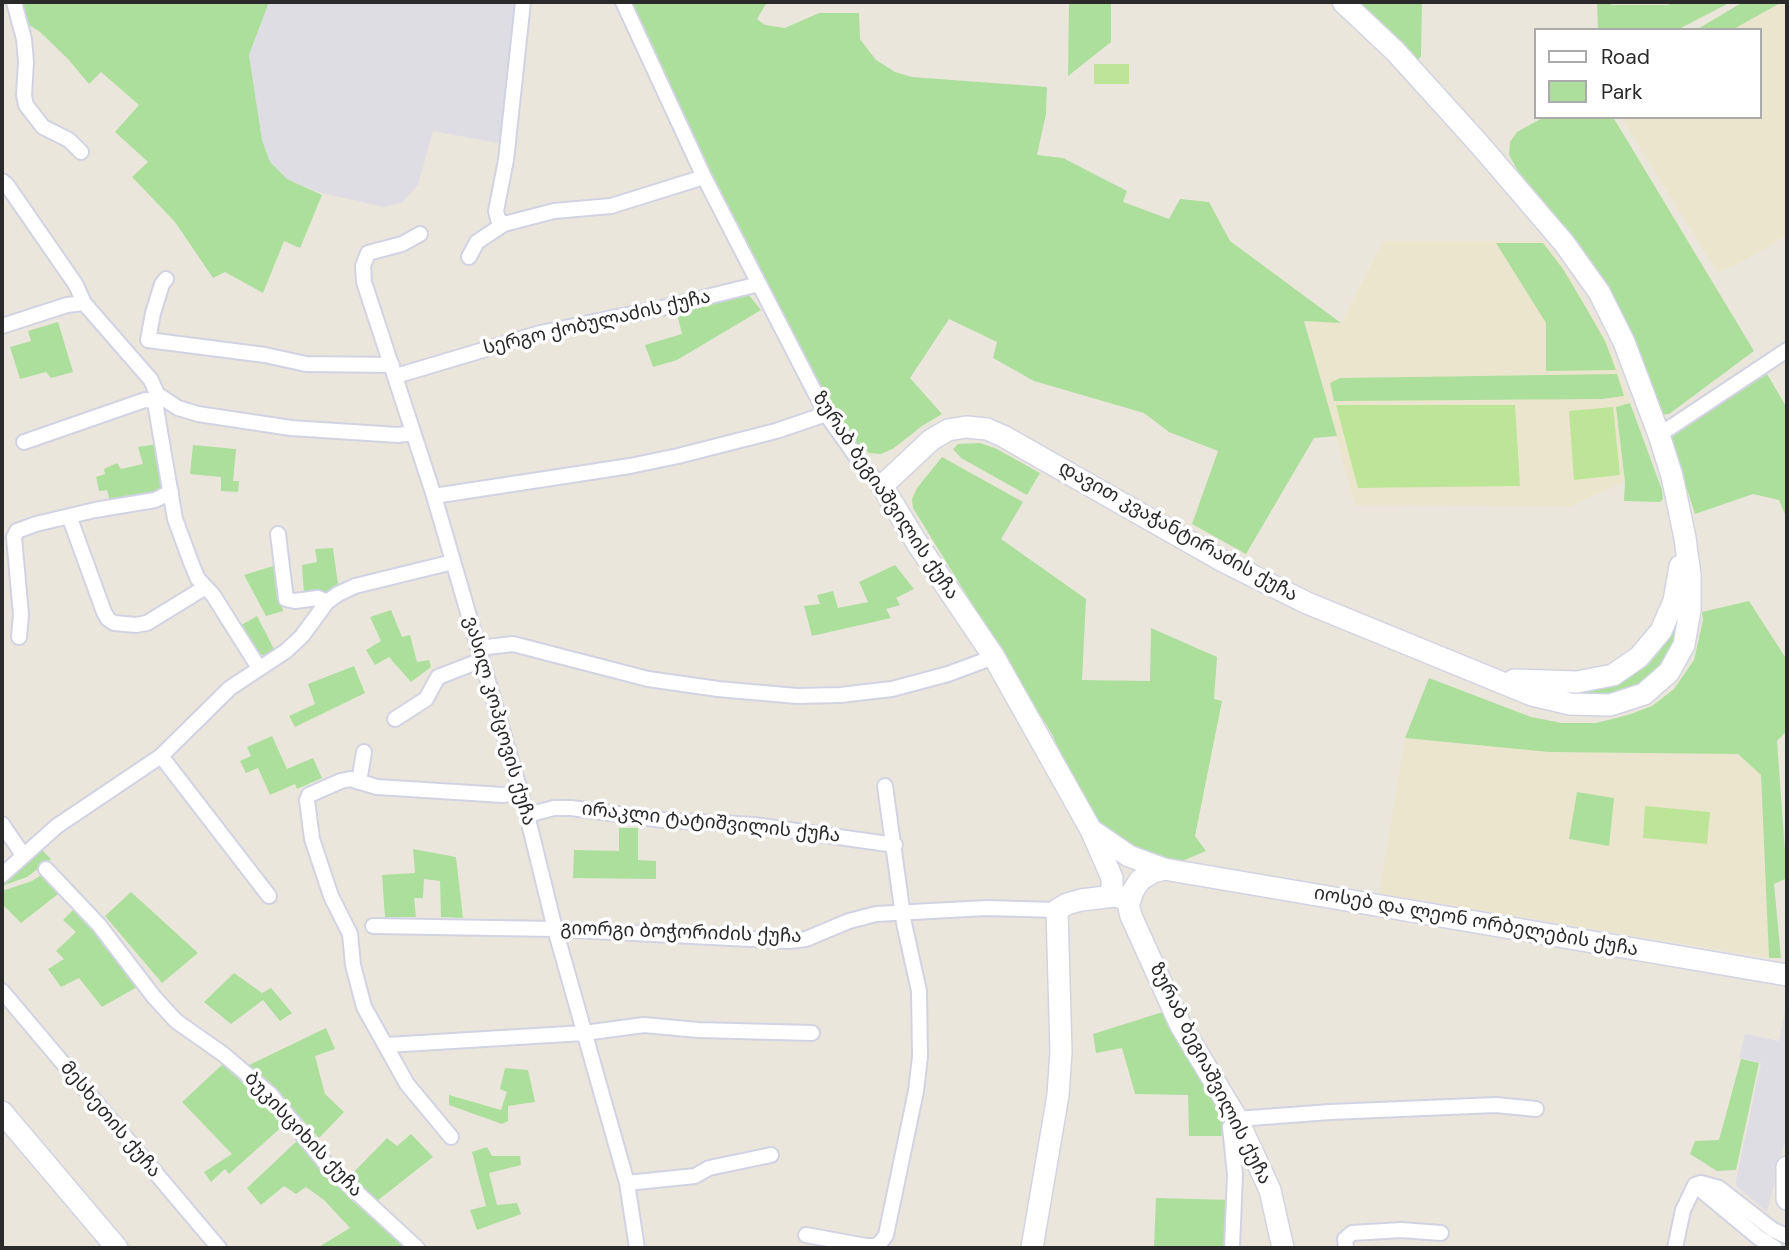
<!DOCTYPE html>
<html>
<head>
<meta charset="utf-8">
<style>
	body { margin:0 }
	#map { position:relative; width:1789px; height:1250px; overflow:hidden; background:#ebe6dc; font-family:"DM Sans",sans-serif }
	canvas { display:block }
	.frame { position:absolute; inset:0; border:4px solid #2a2a2a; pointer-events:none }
	.legend { position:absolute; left:1534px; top:28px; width:228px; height:91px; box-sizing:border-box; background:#fff; border:2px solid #aaa; margin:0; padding:9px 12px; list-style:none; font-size:21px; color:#2a2a2a }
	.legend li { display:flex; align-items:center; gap:14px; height:35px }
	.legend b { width:35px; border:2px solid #aaa }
</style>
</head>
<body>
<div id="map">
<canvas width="1789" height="1250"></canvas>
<div class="frame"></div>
<ul class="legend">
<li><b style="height:9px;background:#fff"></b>Road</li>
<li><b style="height:19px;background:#acdf9c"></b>Park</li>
</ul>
</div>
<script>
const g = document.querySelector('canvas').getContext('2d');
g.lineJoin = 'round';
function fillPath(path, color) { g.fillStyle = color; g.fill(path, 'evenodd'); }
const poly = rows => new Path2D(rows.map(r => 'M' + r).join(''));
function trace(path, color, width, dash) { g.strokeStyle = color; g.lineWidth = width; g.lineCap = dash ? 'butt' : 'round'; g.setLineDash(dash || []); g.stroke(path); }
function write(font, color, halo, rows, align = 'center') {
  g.font = font + ' "DM Sans","Noto Sans Georgian",sans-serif'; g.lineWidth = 7; g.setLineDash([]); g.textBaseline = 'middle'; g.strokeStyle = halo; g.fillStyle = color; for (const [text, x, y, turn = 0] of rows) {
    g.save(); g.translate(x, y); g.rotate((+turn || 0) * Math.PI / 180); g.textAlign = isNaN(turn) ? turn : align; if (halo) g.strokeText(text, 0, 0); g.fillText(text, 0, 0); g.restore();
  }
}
fillPath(poly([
	[269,2,517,2,503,144,433,131,418,185,402,203,383,207,318,192,287,179,270,162,262,140,249,55],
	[1787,1001,1787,1133,1767,1212,1735,1185,1761,1063,1739,1058,1745,1034,1779,1041]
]), '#dfdde4');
fillPath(poly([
	[1782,2,1787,2,1787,235,1735,266,1717,272,1621,117,1759,117,1759,30,1732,30],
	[1383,241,1544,241,1564,268,1606,341,1630,403,1616,407,1625,482,1571,506,1355,505,1304,320,1341,323],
	[1405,738,1549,752,1737,754,1761,775,1769,958,1379,893]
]), '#ece5cd');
fillPath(poly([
	[18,2,269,2,249,55,262,140,270,162,287,179,322,195,300,248,284,241,263,293,225,272,213,278,175,222,132,177,148,162,115,132,139,105,101,72,89,84,68,59,39,31,25,23],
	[632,2,767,2,757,19,765,25,785,28,819,13,859,13,860,39,876,60,895,72,912,77,1047,87,1046,114,1037,155,1063,158,1127,191,1123,202,1169,219,1180,199,1209,202,1230,241,1341,323,1304,321,1337,436,1314,438,1246,554,1192,524,1218,451,1169,432,1144,413,1034,381,993,358,997,342,949,319,910,378,942,414,922,426,894,448,881,454,869,453,855,442,831,412,710,171],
	[1069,2,1111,2,1111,42,1068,76],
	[1355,2,1422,2,1421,56,1419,59,1415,59],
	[1597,2,1610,2,1611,5,1669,5,1669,2,1731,2,1677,30,1598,30],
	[1743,2,1782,2,1732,30,1696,30],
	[1544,117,1613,117,1754,351,1669,414,1659,415,1618,307,1598,272,1579,244,1518,171,1509,155,1510,142,1517,132],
	[1496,243,1543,243,1563,269,1585,306,1605,341,1616,370,1546,371,1546,323],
	[748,294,761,310,677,360,653,367,645,345,682,334,676,310],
	[58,322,73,372,51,378,46,372,20,379,10,347,31,341,28,331],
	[1617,374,1624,396,1602,399,1334,401,1330,383,1340,378],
	[1767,374,1787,408,1787,514,1785,514,1779,500,1753,494,1695,514,1670,437],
	[1630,403,1662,490,1663,499,1660,502,1624,501,1625,482,1616,407],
	[980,443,995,448,1040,473,1027,495,961,458,953,449,958,444],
	[157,444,164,486,158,492,111,505,107,490,99,491,96,477,105,474,104,469,117,463,121,469,143,464,138,447],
	[193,445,236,449,233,481,239,481,238,492,221,491,221,477,190,474],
	[942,457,1023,502,1001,539,1086,599,1082,680,1150,681,1151,628,1217,657,1214,699,1222,701,1195,836,1206,851,1168,867,1093,827,1052,734,913,508,912,499,917,488],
	[333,548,338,585,325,595,304,594,302,565,317,562,315,549],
	[895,565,914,589,896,598,900,605,886,609,891,618,812,636,804,606,820,604,817,595,833,591,838,608,868,602,859,582],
	[273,566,283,611,266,616,244,575],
	[1749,601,1787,660,1787,731,1777,741,1787,878,1774,884,1781,958,1769,958,1761,775,1738,754,1549,752,1405,738,1429,678,1531,717,1562,723,1596,723,1628,715,1652,706,1674,689,1694,660,1703,620,1702,612],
	[391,610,402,637,410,635,417,662,429,660,431,667,411,682,389,657,375,665,366,650,381,641,370,617],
	[1678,610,1675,641,1661,667,1641,684,1618,693,1579,699,1565,694,1606,685,1630,677,1648,665,1660,651],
	[257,616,275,651,263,655,258,654,236,628],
	[354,666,365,693,295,727,289,716,315,704,308,684],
	[272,736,287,769,313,758,322,778,297,789,295,784,270,795,258,768,246,773,240,761,251,756,247,747],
	[1577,792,1614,798,1609,846,1569,839],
	[619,828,638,828,638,860,656,861,656,879,573,878,574,850,619,851],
	[41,849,51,859,27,877,2,886,2,883],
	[413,849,456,857,463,918,441,917,440,881,424,879,423,898,414,898,416,917,385,917,382,875,415,873],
	[44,873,62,891,21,923,2,904,2,891,32,881],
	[131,892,198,953,162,983,105,916],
	[77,906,103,938,137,987,102,1007,79,978,61,987,48,969,64,959,56,951,76,932,63,920],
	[234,973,262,993,271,988,292,1013,280,1021,263,1000,231,1024,204,1002],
	[1166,1011,1226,1119,1227,1136,1189,1136,1188,1095,1135,1094,1122,1048,1096,1053,1093,1034],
	[326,1028,335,1049,315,1056,325,1094,344,1112,319,1138,276,1090,247,1066],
	[1741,1059,1759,1063,1736,1170,1717,1171,1690,1154,1695,1141,1719,1140],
	[223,1064,285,1124,229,1174,225,1169,211,1182,204,1172,232,1154,182,1102],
	[505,1068,528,1070,535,1102,508,1106,508,1121,502,1124,449,1105,449,1095,501,1110,507,1092,500,1089],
	[411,1134,433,1157,377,1201,351,1175,387,1138,397,1146],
	[300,1138,317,1163,350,1199,408,1248,317,1248,350,1228,324,1200,306,1187,296,1194,284,1186,261,1205,247,1188],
	[487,1147,492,1156,520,1156,521,1165,489,1173,497,1205,517,1203,521,1214,477,1230,470,1210,486,1206,472,1152],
	[1156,1198,1231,1200,1228,1248,1154,1248]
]), '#acdf9c');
fillPath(poly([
	[1094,64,1129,64,1129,84,1094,84],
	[1336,405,1515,405,1520,486,1358,488],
	[1613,407,1620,475,1574,480,1569,411],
	[1645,806,1710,812,1707,844,1643,838]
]), '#bde598');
const street = poly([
	[14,2,24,39,26,62,24,95,26,105,43,127,69,140,81,152],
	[623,2,704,177,826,414,865,469,882,486],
	[2,181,7,185,76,285,84,303,151,380,157,394,156,408,175,519,192,565,198,579,213,595,259,668],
	[504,224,498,219,496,211,506,160,523,2],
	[420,234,402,244,368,253,363,266,364,282,434,496,527,815,555,929,627,1183,637,1248],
	[469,257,477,242,504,224,554,211,611,206,704,177],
	[166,279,162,284,153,313,148,340,265,355,306,364,392,365],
	[2,326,67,305,84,303],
	[396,376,540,333,666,307,759,284],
	[157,394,178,408,198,414,291,428,398,435,413,433],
	[1659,435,1787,350],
	[24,442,145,400,156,401],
	[434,496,630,466,678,456,776,431,826,414],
	[69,516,104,612,108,619,114,623,136,625,147,623,204,588],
	[278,534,286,599,295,601,318,598,327,602],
	[19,637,21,615,14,537,17,531,36,524,95,510,155,500,171,492],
	[478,648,513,644,648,679,718,689,797,696,840,695,892,689,948,674,994,657],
	[395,719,426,699,438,677,482,660],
	[161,756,269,896],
	[359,782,364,752],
	[527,815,554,808,571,808,663,820,754,825,895,845],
	[2,824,23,855],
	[46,869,99,925,154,997,176,1021,223,1054,270,1094,327,1165,417,1248],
	[2,875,57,826,161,756,230,688,286,651,302,636,327,602,338,594,355,586,453,562],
	[373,926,555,929,789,941,806,939,849,921,876,914,986,908,1057,910],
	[2,991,219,1248],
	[387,1045,584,1033,644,1025,698,1030,812,1033],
	[451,1137,407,1084,364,1007,353,965,350,934,331,896,312,839,307,800,309,795,341,781,350,779,377,787,503,795,520,792],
	[627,1183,695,1176,709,1168,771,1155],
	[1695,1185,1701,1183,1719,1188,1773,1230,1787,1236],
	[1695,1185,1759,1238,1775,1248],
	[806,1235,866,1246,876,1246,881,1242,886,1235,916,1091,920,1057,919,991,904,923,885,786],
	[1232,1248,1235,1174,1230,1127,1237,1119,1330,1112,1496,1105,1536,1109],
	[1346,1248,1345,1239,1352,1233,1401,1230,1441,1233],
	[1675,1248,1683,1210,1695,1185]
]);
const secondary = poly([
	[1514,680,1577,682,1613,675,1639,657,1661,631,1674,601,1680,566],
	[1091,830,1129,856,1164,869,1787,975],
	[1108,896,1112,890,1112,878,1091,830,994,657,917,543,882,486,931,440,948,430,966,427,987,429,1003,436,1223,561,1307,603,1532,695,1570,704,1610,705,1644,694,1669,672,1684,645,1690,610,1690,575,1685,538,1672,476,1659,435,1624,342,1599,292,1564,243,1480,145,1395,51,1343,2],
	[1129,903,1133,891,1140,880,1153,872,1164,869],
	[2,1112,117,1248],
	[1787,1167,1787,1199],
	[1032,1248,1058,1095,1061,1052,1057,910,1067,904,1081,900,1115,896,1127,899,1131,916,1180,1024,1237,1119,1270,1190,1283,1248]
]);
trace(street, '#d2d3e2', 18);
trace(secondary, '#d2d3e2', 24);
trace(street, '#fff', 14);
trace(secondary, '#fff', 21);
write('19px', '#2a2a2a', '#fff', [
	["სერგო ქობულაძის ქუჩა",597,323,-13],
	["ზურაბ ბეგიაშვილის ქუჩა",885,496,56],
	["დავით კვაჭანტირაძის ქუჩა",1178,532,29],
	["ვასილ კოპცოვის ქუჩა",499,721,74],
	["ირაკლი ტატიშვილის ქუჩა",711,823,6],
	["იოსებ და ლეონ ორბელების ქუჩა",1476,922,10],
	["გიორგი ბოჭორიძის ქუჩა",681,933,2],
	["ზურაბ ბეგიაშვილის ქუჩა",1210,1074,63],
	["მესხეთის ქუჩა",110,1120,50],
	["ბუკისციხის ქუჩა",303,1135,47]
]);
</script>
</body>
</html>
